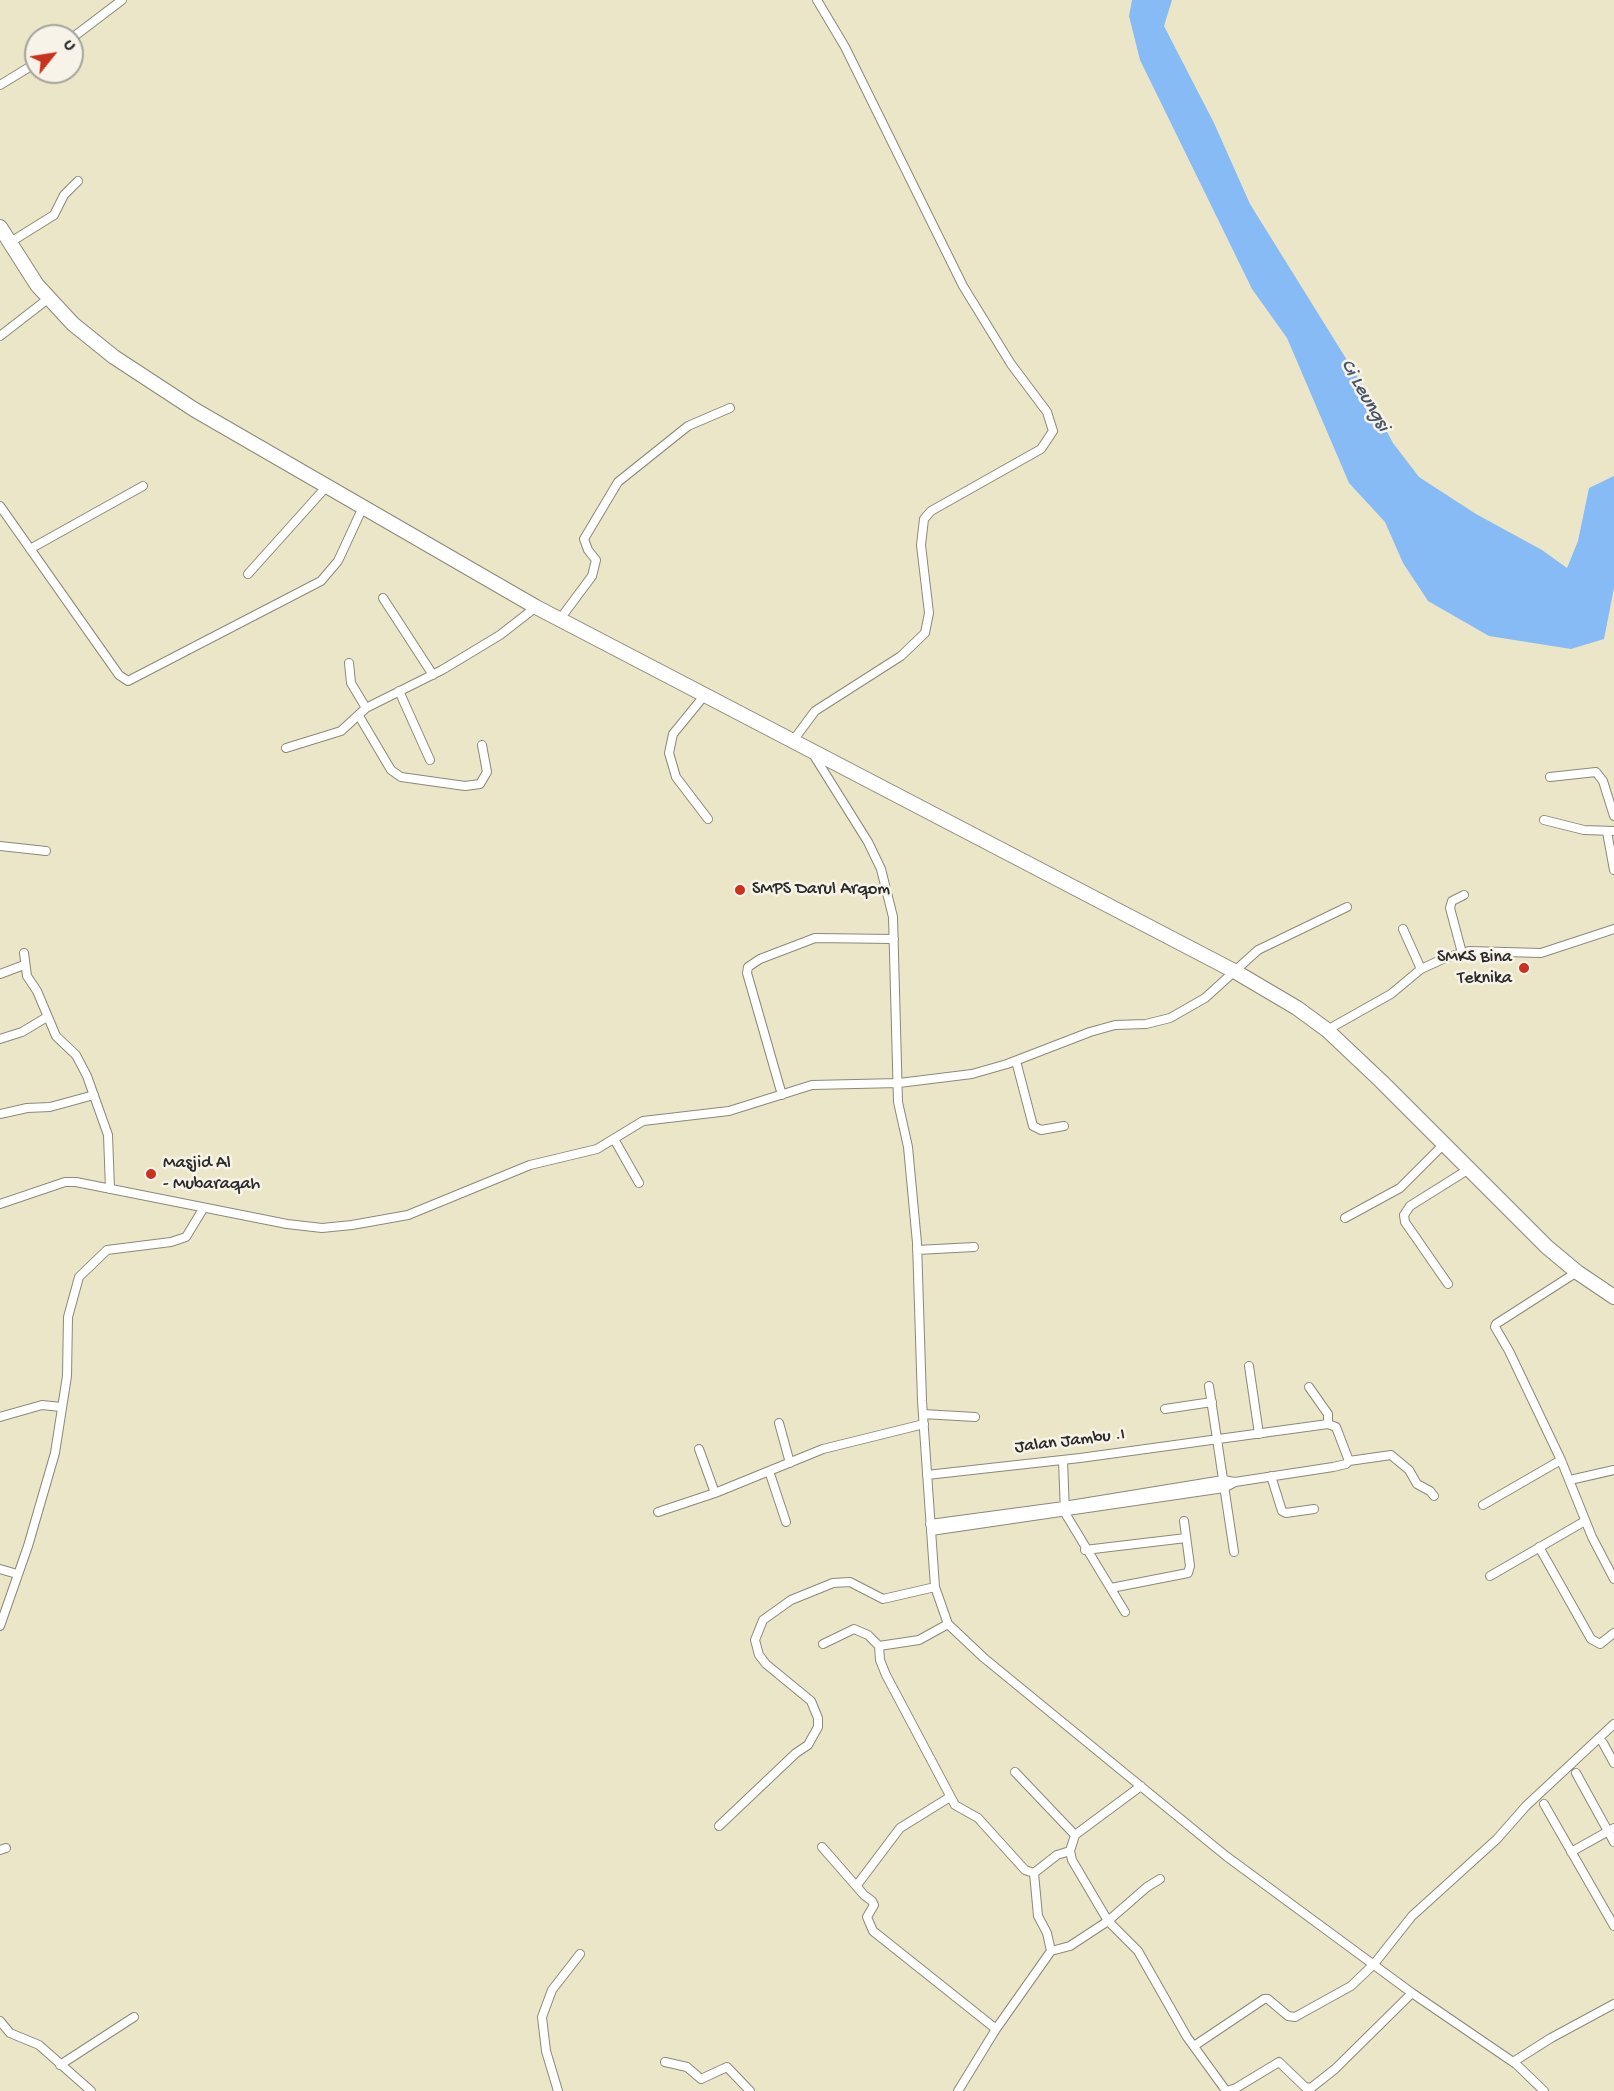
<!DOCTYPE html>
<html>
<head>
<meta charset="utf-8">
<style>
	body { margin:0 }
	#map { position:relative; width:1614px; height:2091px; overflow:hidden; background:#ece6c9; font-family:"Gochi Hand",sans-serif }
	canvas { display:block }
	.north { position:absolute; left:24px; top:24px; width:60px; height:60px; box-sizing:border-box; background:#f7f3e8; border:2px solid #a5a39c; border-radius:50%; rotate:60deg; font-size:16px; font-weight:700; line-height:24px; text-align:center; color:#2b2b2b }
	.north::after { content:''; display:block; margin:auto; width:21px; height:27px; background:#c8321e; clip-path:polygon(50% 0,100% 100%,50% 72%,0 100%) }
</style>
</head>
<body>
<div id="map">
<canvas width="1614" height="2091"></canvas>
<div class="north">U</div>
</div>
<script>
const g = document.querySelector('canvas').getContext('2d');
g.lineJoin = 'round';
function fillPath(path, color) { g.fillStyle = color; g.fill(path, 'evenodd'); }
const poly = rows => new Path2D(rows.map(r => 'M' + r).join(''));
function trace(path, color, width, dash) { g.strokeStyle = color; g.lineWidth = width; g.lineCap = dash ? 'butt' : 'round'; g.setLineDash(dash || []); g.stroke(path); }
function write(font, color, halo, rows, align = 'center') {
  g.font = font + ' "Gochi Hand",sans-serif'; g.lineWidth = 5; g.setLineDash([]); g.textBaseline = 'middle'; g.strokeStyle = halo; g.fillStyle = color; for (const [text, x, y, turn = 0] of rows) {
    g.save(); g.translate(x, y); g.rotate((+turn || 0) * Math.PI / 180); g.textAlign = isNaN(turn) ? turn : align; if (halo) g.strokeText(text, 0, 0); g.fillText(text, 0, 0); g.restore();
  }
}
fillPath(poly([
	[1132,0,1172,0,1164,26,1214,123,1250,204,1360,381,1393,443,1419,477,1476,514,1542,550,1567,568,1578,541,1589,488,1614,476,1614,588,1604,639,1571,649,1489,636,1428,601,1403,563,1385,522,1349,483,1287,338,1252,289,1140,60,1129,16]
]), '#87bbf5');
const minor = poly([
	[72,38,122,0],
	[0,85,36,63],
	[9,243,54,215,64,195,78,181],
	[0,336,49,298],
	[0,506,119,675,128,681,321,581,338,561,363,507],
	[30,549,143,486],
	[248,574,327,486],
	[383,598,433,675],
	[560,619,592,576,596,560,588,550,584,539,618,482,688,426,730,408],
	[349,663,351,683,366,708],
	[399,691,430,760],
	[704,696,673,734,669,753,676,777,708,819],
	[359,716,391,770,401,777,465,786,480,784,487,772,482,745],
	[792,742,815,711,901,656,925,633,929,613,921,545,924,519,931,511,1041,449,1053,431,1047,412,1011,364,963,286,845,47,817,0],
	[286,748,341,731,366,708,442,670,500,635,536,607],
	[813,754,868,842,881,869,893,917,898,1102,908,1147,917,1243,922,1401,935,1587,948,1624,984,1658,1226,1856,1412,1993,1516,2064,1544,2091],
	[1550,777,1596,772,1603,781,1614,816],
	[1544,820,1584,830,1614,831],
	[1607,832,1614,870],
	[0,846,46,851],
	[1403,929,1421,969],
	[24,953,27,976,37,991,56,1036,76,1055,87,1076,108,1135,110,1189],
	[1462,953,1450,908,1452,901,1464,895],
	[0,974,24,965],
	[1327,1030,1391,994,1421,969,1445,958,1469,951,1541,953,1614,929],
	[0,1039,22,1032,47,1017],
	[1016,1061,1033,1126,1041,1130,1064,1126],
	[782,1095,747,973,748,967,760,959,815,938,894,939],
	[0,1114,27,1108,50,1107,94,1095],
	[614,1139,639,1183],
	[0,1204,65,1182,76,1182,287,1224,322,1228,352,1225,408,1215,530,1165,597,1149,643,1121,729,1111,812,1085,899,1083,972,1074,1007,1064,1090,1032,1115,1025,1146,1024,1170,1018,1205,998,1258,950,1347,907],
	[1345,1218,1400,1188,1444,1144],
	[917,1250,974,1247],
	[1577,1272,1496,1324,1495,1327,1509,1351,1561,1460,1592,1537,1614,1579],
	[1448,1284,1405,1222,1404,1215,1410,1206,1469,1169],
	[1249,1366,1259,1434],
	[1209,1386,1234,1552],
	[1309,1387,1328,1414,1328,1424],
	[1165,1409,1212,1402],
	[923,1414,975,1417],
	[0,1417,42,1405,61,1407],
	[779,1423,790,1463],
	[699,1449,715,1493],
	[1063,1460,1065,1513,1125,1612],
	[1349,1461,1391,1455,1409,1470,1417,1484,1430,1491,1434,1496],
	[769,1471,786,1522],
	[927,1475,1080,1458,1328,1424,1336,1427,1349,1461,1346,1464,1333,1467,1235,1482,1223,1480,1064,1506,930,1524],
	[1271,1476,1282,1511,1286,1513,1314,1509],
	[1570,1480,1614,1470],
	[1483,1505,1561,1460],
	[658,1512,715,1493,823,1449,924,1424],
	[931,1531,1224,1488,1235,1482],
	[1539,1547,1591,1639,1600,1644,1614,1633],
	[1085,1550,1186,1538],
	[0,1569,17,1574],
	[1490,1576,1585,1521],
	[1111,1588,1188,1573,1190,1566,1184,1521],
	[948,1624,919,1640,879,1646,880,1660,886,1675,955,1805,978,1818,1025,1870,1034,1873],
	[0,1626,28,1546,55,1453,67,1376,68,1317,79,1277,107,1250,171,1242,186,1237,203,1209],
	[823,1644,854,1629,868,1635,879,1646],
	[1603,1743,1614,1763],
	[1015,1772,1075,1835],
	[1576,1773,1614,1842],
	[1141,1786,1075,1835,1070,1851,1072,1860,1108,1921,1138,1951,1187,2037,1224,2088,1227,2091,1236,2088,1279,2062,1305,2087,1311,2088,1335,2069,1412,1993],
	[1544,1804,1614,1926],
	[719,1826,796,1753,808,1745,818,1727,818,1718,811,1701,766,1664,759,1655,755,1640,763,1620,791,1600,833,1583,850,1582,883,1599,935,1587],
	[822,1847,864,1895,872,1901,874,1905,867,1917,873,1931,996,2029],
	[0,1850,6,1848],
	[1571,1852,1614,1828],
	[1034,1873,1057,1855,1070,1851],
	[857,1885,900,1828,950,1797],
	[1051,1951,1070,1946,1108,1921,1147,1887,1160,1879],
	[0,2021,10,2033,39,2045,91,2091],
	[1194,2046,1264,1999,1268,1999,1288,2016,1295,2017,1351,1986,1374,1964,1412,1916,1497,1839,1526,1806,1614,1724],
	[665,2062,687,2067,701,2079,727,2067,750,2091],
	[1513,2062,1551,2038,1614,2004],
	[60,2065,134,2017],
	[558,2091,546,2051,542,2017,552,1990,580,1954],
	[958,2091,996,2029,1051,1951,1047,1933,1038,1916,1034,1873]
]);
const primary = poly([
	[0,227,37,285,73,324,114,357,195,410,536,607,1236,972,1297,1008,1327,1030,1381,1081,1547,1247,1577,1272,1614,1297]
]);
trace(minor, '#8c887a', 10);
trace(primary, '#8c887a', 16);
trace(minor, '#fff', 8);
trace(primary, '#fff', 14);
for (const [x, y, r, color] of [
	[740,890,6,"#c8321e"],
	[1524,968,6,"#c8321e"],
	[151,1174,6,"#c8321e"]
]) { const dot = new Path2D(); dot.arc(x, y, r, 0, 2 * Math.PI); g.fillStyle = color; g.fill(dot); trace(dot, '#f7f3e8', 2); }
write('18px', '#2b2b2b', '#f7f3e8', [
	["SMPS Darul Arqom",752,890],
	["SMKS Bina",1512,958,"right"],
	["Teknika",1512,979,"right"],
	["Masjid Al",163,1164],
	["- Mubaraqah",163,1185]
], 'left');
write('18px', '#2b2b2b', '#f7f3e8', [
	["Jalan Jambu .I",1070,1442,-7]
]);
write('italic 20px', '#475668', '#f7f3e8', [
	["Ci Leungsi",1364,396,60]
]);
</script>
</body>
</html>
